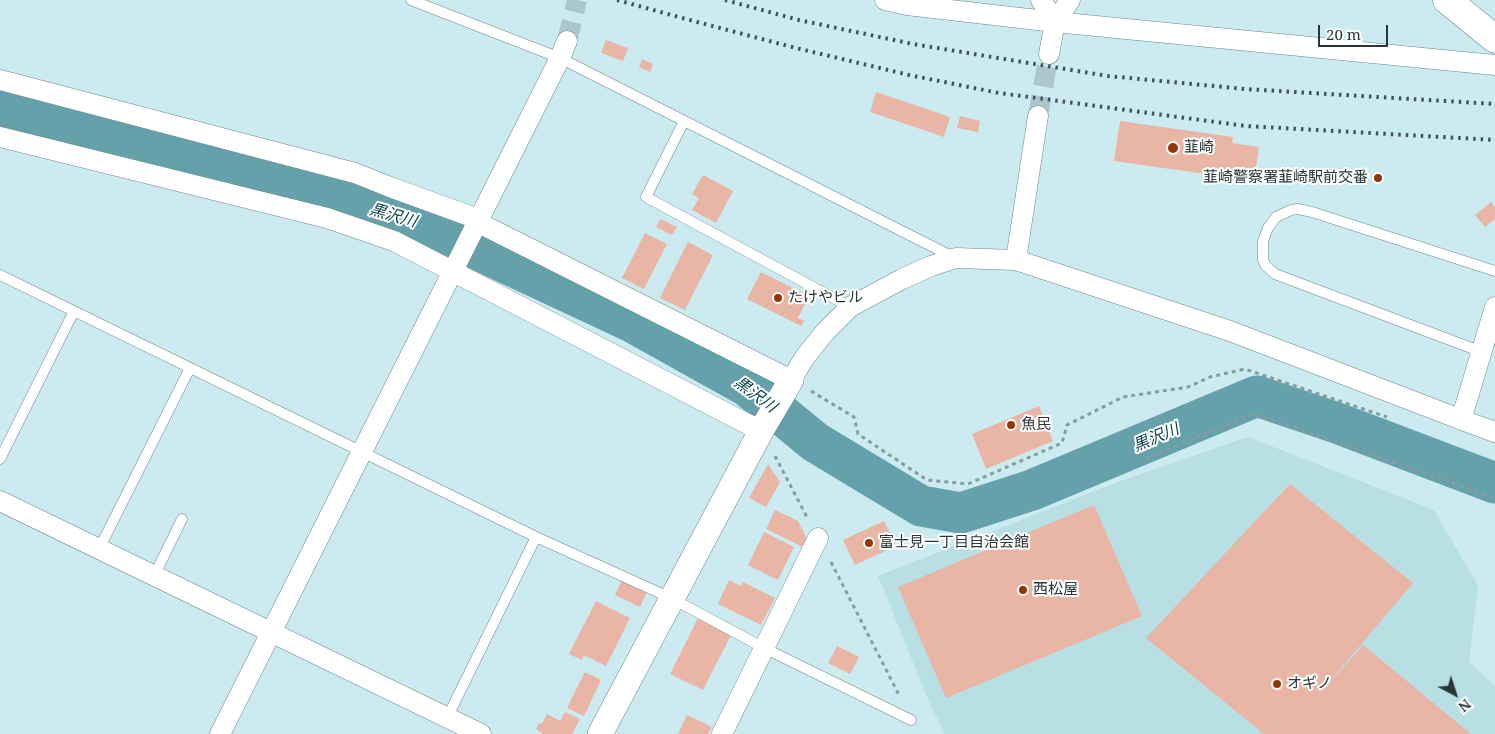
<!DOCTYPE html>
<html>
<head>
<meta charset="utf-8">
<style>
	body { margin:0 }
	#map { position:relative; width:1495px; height:734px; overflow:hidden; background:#ccebf0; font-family:"Noto Serif",serif }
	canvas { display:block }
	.north { position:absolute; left:1430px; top:669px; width:50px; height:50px; -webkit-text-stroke:4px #fff; paint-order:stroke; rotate:140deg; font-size:14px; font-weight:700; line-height:20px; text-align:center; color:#2a3638 }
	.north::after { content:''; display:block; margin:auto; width:18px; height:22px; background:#2a3638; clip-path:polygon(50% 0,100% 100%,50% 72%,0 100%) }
	.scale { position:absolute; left:1318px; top:25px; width:70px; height:22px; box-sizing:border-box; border:2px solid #2a3638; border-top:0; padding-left:6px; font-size:15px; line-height:18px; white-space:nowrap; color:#2a3638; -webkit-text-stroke:4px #fff; paint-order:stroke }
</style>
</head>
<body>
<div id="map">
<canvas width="1495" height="734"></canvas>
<div class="north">N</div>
<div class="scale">20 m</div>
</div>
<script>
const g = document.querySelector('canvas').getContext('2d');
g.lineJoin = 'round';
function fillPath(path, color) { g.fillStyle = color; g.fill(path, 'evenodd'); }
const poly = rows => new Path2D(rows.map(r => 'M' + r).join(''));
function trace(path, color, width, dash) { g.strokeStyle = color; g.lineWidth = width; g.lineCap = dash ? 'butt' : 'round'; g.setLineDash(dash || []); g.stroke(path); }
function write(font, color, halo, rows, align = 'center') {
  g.font = font + ' "Noto Serif","Noto Sans JP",serif'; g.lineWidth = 4; g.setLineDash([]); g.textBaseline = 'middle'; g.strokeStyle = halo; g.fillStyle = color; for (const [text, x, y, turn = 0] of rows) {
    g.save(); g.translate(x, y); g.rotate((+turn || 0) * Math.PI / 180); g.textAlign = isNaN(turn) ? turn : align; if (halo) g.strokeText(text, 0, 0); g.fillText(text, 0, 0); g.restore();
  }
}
fillPath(poly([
	[1248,437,1434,510,1478,586,1469,662,1495,686,1495,734,945,734,929,702,878,576,1118,482]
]), '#b7dfe4');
trace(poly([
	[0,110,416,221,634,323,747,386,815,442,921,506,961,513,1032,490,1257,396,1337,423,1495,483]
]), '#64a1aa', 41);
fillPath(poly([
	[606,40,628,48,623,61,601,53],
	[642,59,653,64,650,72,639,67],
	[876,92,950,117,944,137,870,112],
	[960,116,980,121,978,132,957,128],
	[1120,121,1233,137,1232,143,1259,147,1255,175,1228,170,1227,177,1114,161],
	[703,175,733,191,716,223,692,210,699,198,692,194],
	[1491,202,1495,207,1495,219,1485,227,1475,215],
	[660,219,677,227,672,235,656,227],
	[645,233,667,244,644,289,622,278],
	[688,242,713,255,685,310,660,298],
	[761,272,809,296,798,318,804,321,801,326,747,299],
	[1039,406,1053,441,986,469,972,434],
	[768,464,780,482,766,507,749,498],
	[1290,484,1413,583,1308,707,1363,645,1471,734,1264,734,1146,638],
	[1094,505,1142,616,946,698,898,587],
	[775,510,798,521,808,541,805,548,766,529],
	[884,521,896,546,855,565,843,540],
	[764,532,794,547,778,580,748,565],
	[622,580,647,592,640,607,615,595],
	[729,580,741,586,743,582,775,598,761,625,718,604],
	[596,601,630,618,606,666,584,655,582,660,569,654],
	[698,618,731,635,703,690,670,674],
	[837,646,859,657,850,674,828,663],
	[585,672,601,680,584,716,567,708],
	[565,712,580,719,572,734,543,734,536,729,539,723,542,724,547,714,560,721],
	[687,715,712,727,708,734,678,734]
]), '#e9b5a4');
trace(poly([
	[567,41,577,0],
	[1038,116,1049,54]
]), '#acc7cb', 20, [20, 10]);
const service = poly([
	[411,0,560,58,955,258],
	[684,121,646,197,850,307],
	[0,275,536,537,671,598,764,648,911,720],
	[1482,352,1275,274,1266,266,1263,260,1263,241,1268,228,1276,217,1291,210,1298,209,1312,212,1495,271],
	[0,459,74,311],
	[99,549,190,368],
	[154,576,182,519],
	[447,718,536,537]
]);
const minor = poly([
	[885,0,907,5,1055,22,1495,65],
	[1041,0,1055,22],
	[1049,54,1055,22,1070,0],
	[0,80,355,173,390,187,478,219],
	[0,137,327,218,394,241,761,431],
	[477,222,791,380,805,357,825,332,850,307,902,279,931,266,956,258,1016,260,1230,331,1470,423,1495,432],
	[1016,260,1038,116],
	[1461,420,1495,307],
	[0,501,481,734],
	[220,734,560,58,567,41],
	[722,734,818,538]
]);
const tertiary = poly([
	[600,734,761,431,791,380]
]);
const primary = poly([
	[1447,0,1495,39]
]);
trace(service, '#6b878b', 11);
trace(minor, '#6b878b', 21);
trace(tertiary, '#6b878b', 26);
trace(primary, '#6b878b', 29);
trace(poly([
	[811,391,854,417,858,434,927,480,968,484,1062,443,1067,425,1123,397,1188,387,1210,377,1245,369,1387,417],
	[775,456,808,519],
	[1145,459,1253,414,1451,482,1495,499],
	[831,562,899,695]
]), '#869ca0', 3, [4, 4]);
trace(service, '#fff', 10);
trace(minor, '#fff', 20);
trace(tertiary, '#fff', 25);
trace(primary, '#fff', 28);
trace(poly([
	[617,0,682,18,796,48,909,75,999,93,1246,126,1495,140],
	[725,0,799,20,913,44,1108,76,1245,89,1495,104]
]), '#435254', 4, [2.5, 5]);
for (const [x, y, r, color] of [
	[1173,148,6,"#973302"],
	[1378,178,5,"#973302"],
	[778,298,5,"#973302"],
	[1011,425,5,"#973302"],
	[869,543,5,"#973302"],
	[1023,590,5,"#973302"],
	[1277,684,5,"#973302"]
]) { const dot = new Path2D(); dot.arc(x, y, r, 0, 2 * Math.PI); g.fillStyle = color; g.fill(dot); trace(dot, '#fff', 2); }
write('15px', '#2a3638', '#fff', [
	["韮崎",1184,148],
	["韮崎警察署韮崎駅前交番",1368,178,"right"],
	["たけやビル",788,298],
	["魚民",1021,425],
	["富士見一丁目自治会館",879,543],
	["西松屋",1033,590],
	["オギノ",1287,684]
], 'left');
write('italic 16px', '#003d44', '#fff', [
	["黒沢川",393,216,16],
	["黒沢川",755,395,36],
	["黒沢川",1156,438,-23]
]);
</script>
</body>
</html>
